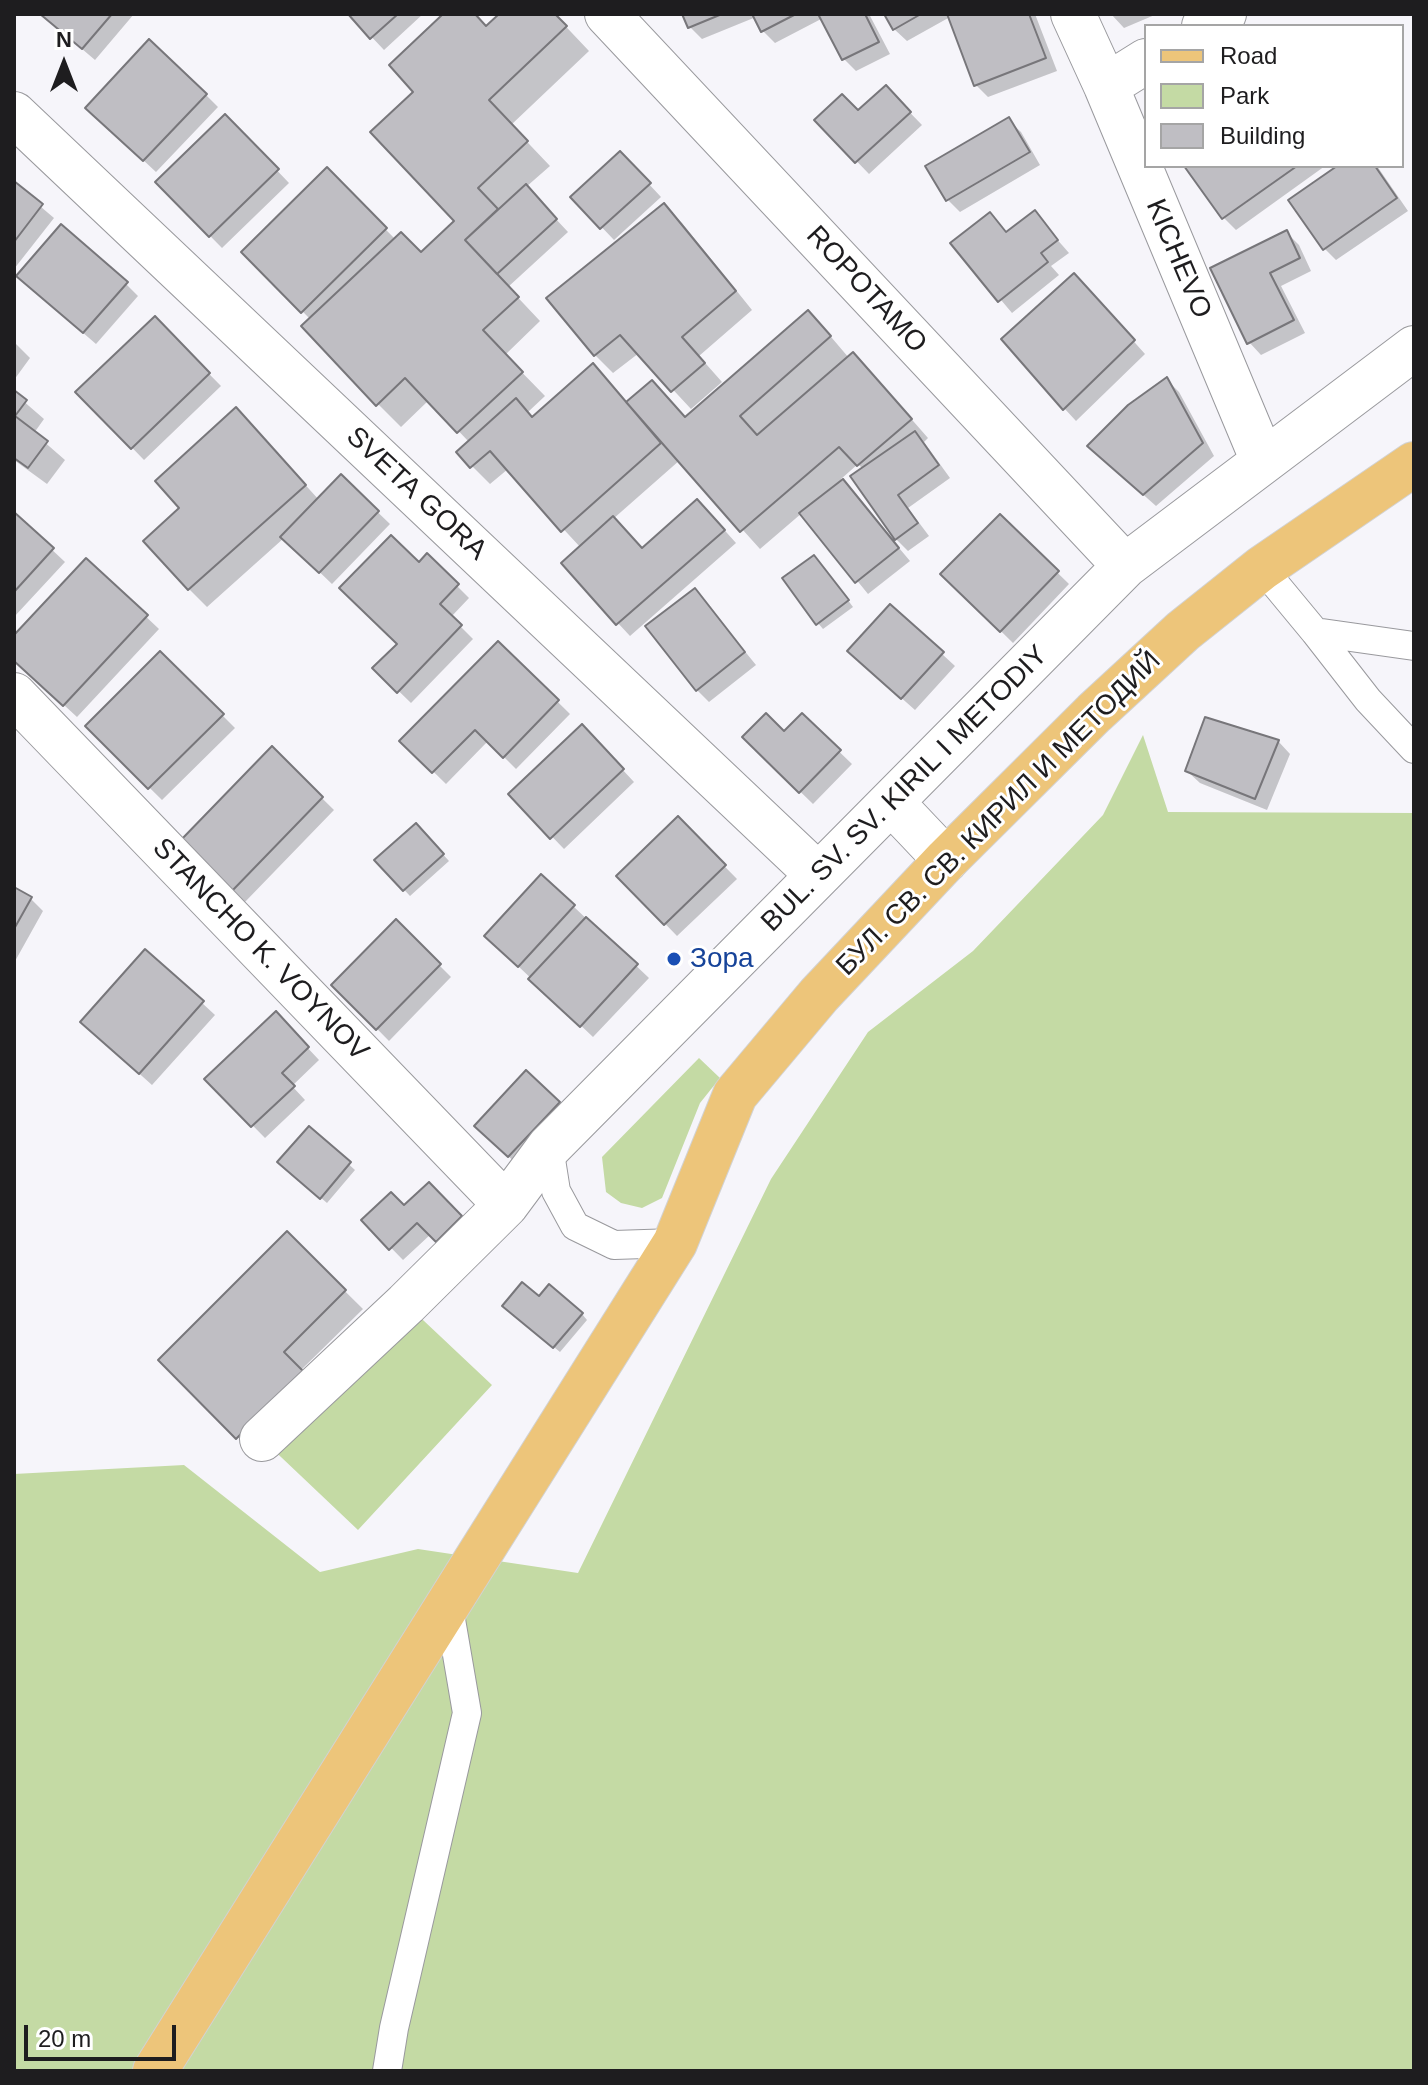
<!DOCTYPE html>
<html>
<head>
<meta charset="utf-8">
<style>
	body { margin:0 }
	#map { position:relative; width:1428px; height:2085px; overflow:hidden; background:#f6f5fa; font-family:Helvetica,sans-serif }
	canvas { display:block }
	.frame { position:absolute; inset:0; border:16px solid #1e1d1f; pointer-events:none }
	.legend { position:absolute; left:1144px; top:24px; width:260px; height:144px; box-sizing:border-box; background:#fff; border:2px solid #a5a5a5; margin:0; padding:10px 14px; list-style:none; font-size:24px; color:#1e1d1f }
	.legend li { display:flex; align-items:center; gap:16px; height:40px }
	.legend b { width:40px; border:2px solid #a5a5a5 }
	.north { position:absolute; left:24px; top:24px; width:80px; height:80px; -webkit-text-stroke:6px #fff; paint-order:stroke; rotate:0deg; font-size:22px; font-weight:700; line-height:32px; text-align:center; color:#1e1d1f }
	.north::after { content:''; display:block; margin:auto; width:28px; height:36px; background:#1e1d1f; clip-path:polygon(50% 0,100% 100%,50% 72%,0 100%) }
	.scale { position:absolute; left:24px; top:2025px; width:152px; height:36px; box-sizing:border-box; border:4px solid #1e1d1f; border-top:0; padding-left:10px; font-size:24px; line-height:28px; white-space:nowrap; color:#1e1d1f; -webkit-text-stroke:6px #fff; paint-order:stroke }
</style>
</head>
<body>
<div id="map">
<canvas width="1428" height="2085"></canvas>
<div class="frame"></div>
<ul class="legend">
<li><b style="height:10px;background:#edc57a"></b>Road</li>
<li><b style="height:22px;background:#c4daa4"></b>Park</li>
<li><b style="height:22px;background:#bfbec3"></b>Building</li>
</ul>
<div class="north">N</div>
<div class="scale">20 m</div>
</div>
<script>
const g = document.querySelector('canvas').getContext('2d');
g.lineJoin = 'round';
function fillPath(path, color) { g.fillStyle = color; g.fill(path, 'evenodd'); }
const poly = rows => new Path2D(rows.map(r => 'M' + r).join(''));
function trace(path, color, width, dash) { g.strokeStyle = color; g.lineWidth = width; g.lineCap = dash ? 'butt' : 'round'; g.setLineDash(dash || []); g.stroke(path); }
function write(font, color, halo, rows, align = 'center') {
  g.font = font + ' Helvetica,sans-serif'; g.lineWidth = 6; g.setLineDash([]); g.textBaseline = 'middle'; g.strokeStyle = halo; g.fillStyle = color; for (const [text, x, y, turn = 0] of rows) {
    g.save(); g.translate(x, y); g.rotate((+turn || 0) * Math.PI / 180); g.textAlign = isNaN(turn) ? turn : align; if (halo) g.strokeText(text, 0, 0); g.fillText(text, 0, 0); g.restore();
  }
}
fillPath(poly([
	[1143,735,1168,812,1414,813,1414,2071,14,2071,14,1474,184,1465,320,1572,418,1549,578,1573,771,1179,868,1032,973,951,1103,815],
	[699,1058,720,1078,700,1103,662,1198,642,1208,621,1203,606,1192,602,1157],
	[406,1304,492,1385,358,1530,262,1439]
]), '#c4daa4');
fillPath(poly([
	[41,14,134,14,95,60],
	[350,14,423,14,384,50],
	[446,14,474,14,487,28,502,14,554,14,589,51,511,125,550,166,526,187,568,232,508,287,540,321,505,355,545,396,528,412,534,418,593,366,627,404,686,419,826,331,849,358,871,373,928,438,924,442,950,478,908,508,929,536,908,551,896,539,863,469,858,464,841,479,910,561,868,594,802,513,760,549,680,460,613,519,642,550,710,514,736,543,630,636,563,564,581,548,508,469,490,484,472,466,469,442,429,400,401,427,378,404,311,320,244,252,327,170,396,240,421,255,456,221,416,92],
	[684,14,869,14,890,54,856,71,844,59,823,18,775,43,763,31,756,17,702,39,690,27],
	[886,14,1035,14,1057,71,988,97,976,85,950,17,907,41,894,29],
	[1111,14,1157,14,1124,28],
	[886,88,922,125,869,174,817,120,858,113],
	[206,95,218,107,156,172,100,120],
	[225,116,289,183,222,248,157,182],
	[1008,120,1021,132,1040,165,960,212,948,200],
	[620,153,661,197,614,240,573,197],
	[1187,166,1325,166,1236,230,1224,218],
	[1340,166,1377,166,1408,211,1336,260,1324,248],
	[14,184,54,218,14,269],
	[664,205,682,223,752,310,699,356,722,382,691,409,639,353,613,373,595,355],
	[1034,213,1069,253,1051,266,1059,275,1012,313,953,243,990,215,1007,234],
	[1287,233,1299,245,1311,271,1281,286,1305,333,1261,355,1249,342,1213,269],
	[126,284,138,296,96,344,31,288],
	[1086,288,1145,354,1076,421,1064,408],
	[155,319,221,386,144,460,78,392],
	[14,342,30,358,14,380],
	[1167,380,1179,392,1214,456,1156,506,1102,458],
	[14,393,44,419,34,433,65,460,47,484,14,460],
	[254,428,319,500,341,477,390,524,332,584,284,538,207,607,189,589,182,508],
	[14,514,65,562,14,617],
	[1000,517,1069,584,1013,643,943,574],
	[427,556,469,598,451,617,473,639,411,703,375,668,399,644,419,565],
	[86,560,159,629,77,717,14,659,14,638],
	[820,563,853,607,823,629,818,623],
	[695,590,756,665,709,702,697,690],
	[890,606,955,666,915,710,862,663],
	[498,643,570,714,516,769,488,741,446,784,402,741],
	[160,653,235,728,162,800,87,726],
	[802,716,852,764,813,804,744,737,784,734],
	[594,739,634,782,564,849,511,794],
	[1278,741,1290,754,1267,810,1200,783,1187,771],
	[272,749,334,810,244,903,182,842],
	[678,819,737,879,677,936,619,876],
	[416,825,449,861,410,896,377,861],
	[14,890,31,899,43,911,14,963],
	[573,906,649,978,593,1037,499,948],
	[396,922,451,977,389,1041,334,985],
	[146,951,215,1015,152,1085,95,1034],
	[276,1014,319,1060,292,1086,305,1100,265,1138,207,1079],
	[526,1073,571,1116,521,1168,489,1138],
	[309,1128,355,1170,327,1203,286,1168],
	[429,1185,473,1230,449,1253,431,1234,403,1260,364,1220,404,1208],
	[287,1234,363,1309,300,1371,256,1455,161,1360],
	[539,1299,582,1314,587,1320,560,1352,510,1311]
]), '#0003');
const building = poly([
	[40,14,112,14,82,49,40,14],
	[348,14,398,14,370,39,348,14],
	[443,14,475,14,486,26,499,14,555,14,567,26,489,100,528,141,478,188,498,209,465,240,519,297,483,330,523,372,457,433,405,378,376,406,301,326,401,232,421,252,454,221,370,132,413,92,389,65,443,14],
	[682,14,722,14,688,28,682,14],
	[752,14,796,14,761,32,752,14],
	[818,14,865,14,879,42,842,60,818,14],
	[884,14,921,14,893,30,884,14],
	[947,14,1029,14,1046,58,974,86,947,14],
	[149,39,207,94,143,161,85,108,149,39],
	[886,85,911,112,855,163,814,120,842,94,858,110,886,85],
	[225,114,279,169,209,237,155,182,225,114],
	[1009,117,1030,152,946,201,925,166,1009,117],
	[620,151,651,183,600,229,570,197,620,151],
	[1184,166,1297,166,1222,219,1184,166],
	[1337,166,1375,166,1397,198,1323,250,1288,200,1337,166],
	[327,167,387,228,301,313,241,252,327,167],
	[14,181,43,204,14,242,14,181],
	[526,184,557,219,497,274,465,240,526,184],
	[664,203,736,291,682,337,705,363,671,392,620,335,594,356,546,298,664,203],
	[1035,210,1058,240,1041,253,1048,262,998,302,950,243,990,212,1006,232,1035,210],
	[61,224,128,282,83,333,16,276,61,224],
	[1287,230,1300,258,1270,273,1294,320,1247,344,1210,268,1287,230],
	[1074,273,1135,340,1063,410,1001,339,1074,273],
	[808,310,831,336,740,416,757,435,853,352,912,419,857,466,839,447,740,532,626,402,652,380,685,417,808,310],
	[155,316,210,373,131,449,75,392,155,316],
	[593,363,661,443,561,532,490,451,470,468,456,452,516,398,532,417,593,363],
	[1167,377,1203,443,1143,495,1087,446,1128,405,1167,377],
	[14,390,27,400,15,416,48,441,28,468,14,458,14,390],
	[236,407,306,485,188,590,143,541,179,508,155,481,236,407],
	[915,431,939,465,898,495,918,523,895,540,850,476,915,431],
	[341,474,379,511,319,573,280,537,341,474],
	[843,479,899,548,855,583,799,513,843,479],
	[697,499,725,530,616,625,561,563,613,516,642,548,697,499],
	[14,512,54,548,14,592,14,512],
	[1000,514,1059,571,1000,632,940,574,1000,514],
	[391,535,419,562,427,553,459,584,440,604,462,625,397,693,372,668,397,644,339,588,391,535],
	[814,555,849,600,816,625,782,578,814,555],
	[86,558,148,615,63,706,14,661,14,635,86,558],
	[695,588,745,652,696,691,645,626,695,588],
	[890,604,944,652,901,699,847,651,890,604],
	[498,641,559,700,503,758,475,730,432,773,399,741,498,641],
	[160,651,224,714,148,789,85,726,160,651],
	[766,713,784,731,802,713,841,750,799,793,742,737,766,713],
	[1205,717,1279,740,1255,799,1185,771,1205,717],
	[582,724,624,769,550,839,508,794,582,724],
	[272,746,323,797,231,892,179,842,272,746],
	[678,816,726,865,664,925,616,876,678,816],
	[416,823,444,854,403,891,374,860,416,823],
	[541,874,575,905,518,967,484,936,541,874],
	[14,887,32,897,14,929,14,887],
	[586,917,638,964,580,1027,528,979,586,917],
	[396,919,441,964,376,1030,331,985,396,919],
	[145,949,204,1001,139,1074,80,1022,145,949],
	[276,1011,309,1047,282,1073,295,1086,251,1127,204,1079,276,1011],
	[526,1070,560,1102,508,1157,474,1126,526,1070],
	[309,1126,351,1162,320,1199,277,1162,309,1126],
	[429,1182,462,1216,436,1242,417,1223,389,1250,361,1220,391,1192,404,1205,429,1182],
	[287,1231,346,1290,284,1352,303,1371,236,1439,158,1360,287,1231],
	[522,1282,539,1296,549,1284,583,1313,553,1348,502,1306,522,1282]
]);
fillPath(building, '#bfbec3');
trace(building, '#77767a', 2);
const lane = poly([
	[1262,568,1315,632,1414,646],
	[1315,632,1368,700,1414,749],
	[549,1147,556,1191,575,1226,614,1245,675,1243],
	[387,2071,394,2028,467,1713,448,1602]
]);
const street = poly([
	[607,14,1125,566],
	[1073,14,1106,86,1263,461],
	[1204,26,1224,14],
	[1106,86,1146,61],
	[14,114,818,875],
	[14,695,506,1205],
	[892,803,946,860],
	[262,1439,406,1304,506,1205,549,1147,1125,566,1414,348]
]);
const primary = poly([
	[155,2071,675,1243,735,1095,819,995,946,860,1094,713,1183,631,1262,568,1414,464]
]);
trace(lane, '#99999d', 30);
trace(street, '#99999d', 46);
trace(primary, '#d2d2d2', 46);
trace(lane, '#fff', 28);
trace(street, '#fff', 44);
trace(primary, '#edc57a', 44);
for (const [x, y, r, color] of [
	[674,959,8,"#1a4fb4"]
]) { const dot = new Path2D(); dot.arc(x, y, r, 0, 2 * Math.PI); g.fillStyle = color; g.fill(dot); trace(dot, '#fff', 3); }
write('28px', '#1e1d1f', '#fff', [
	["KICHEVO",1178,259,67],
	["ROPOTAMO",866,290,47],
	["SVETA GORA",416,494,43],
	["BUL. SV. SV. KIRIL I METODIY",905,789,-45],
	["БУЛ. СВ. СВ. КИРИЛ И МЕТОДИЙ",999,814,-45],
	["STANCHO K. VOYNOV",260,950,46]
]);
write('28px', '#164399', '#fff', [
	["Зора",690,959]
], 'left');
</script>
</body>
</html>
